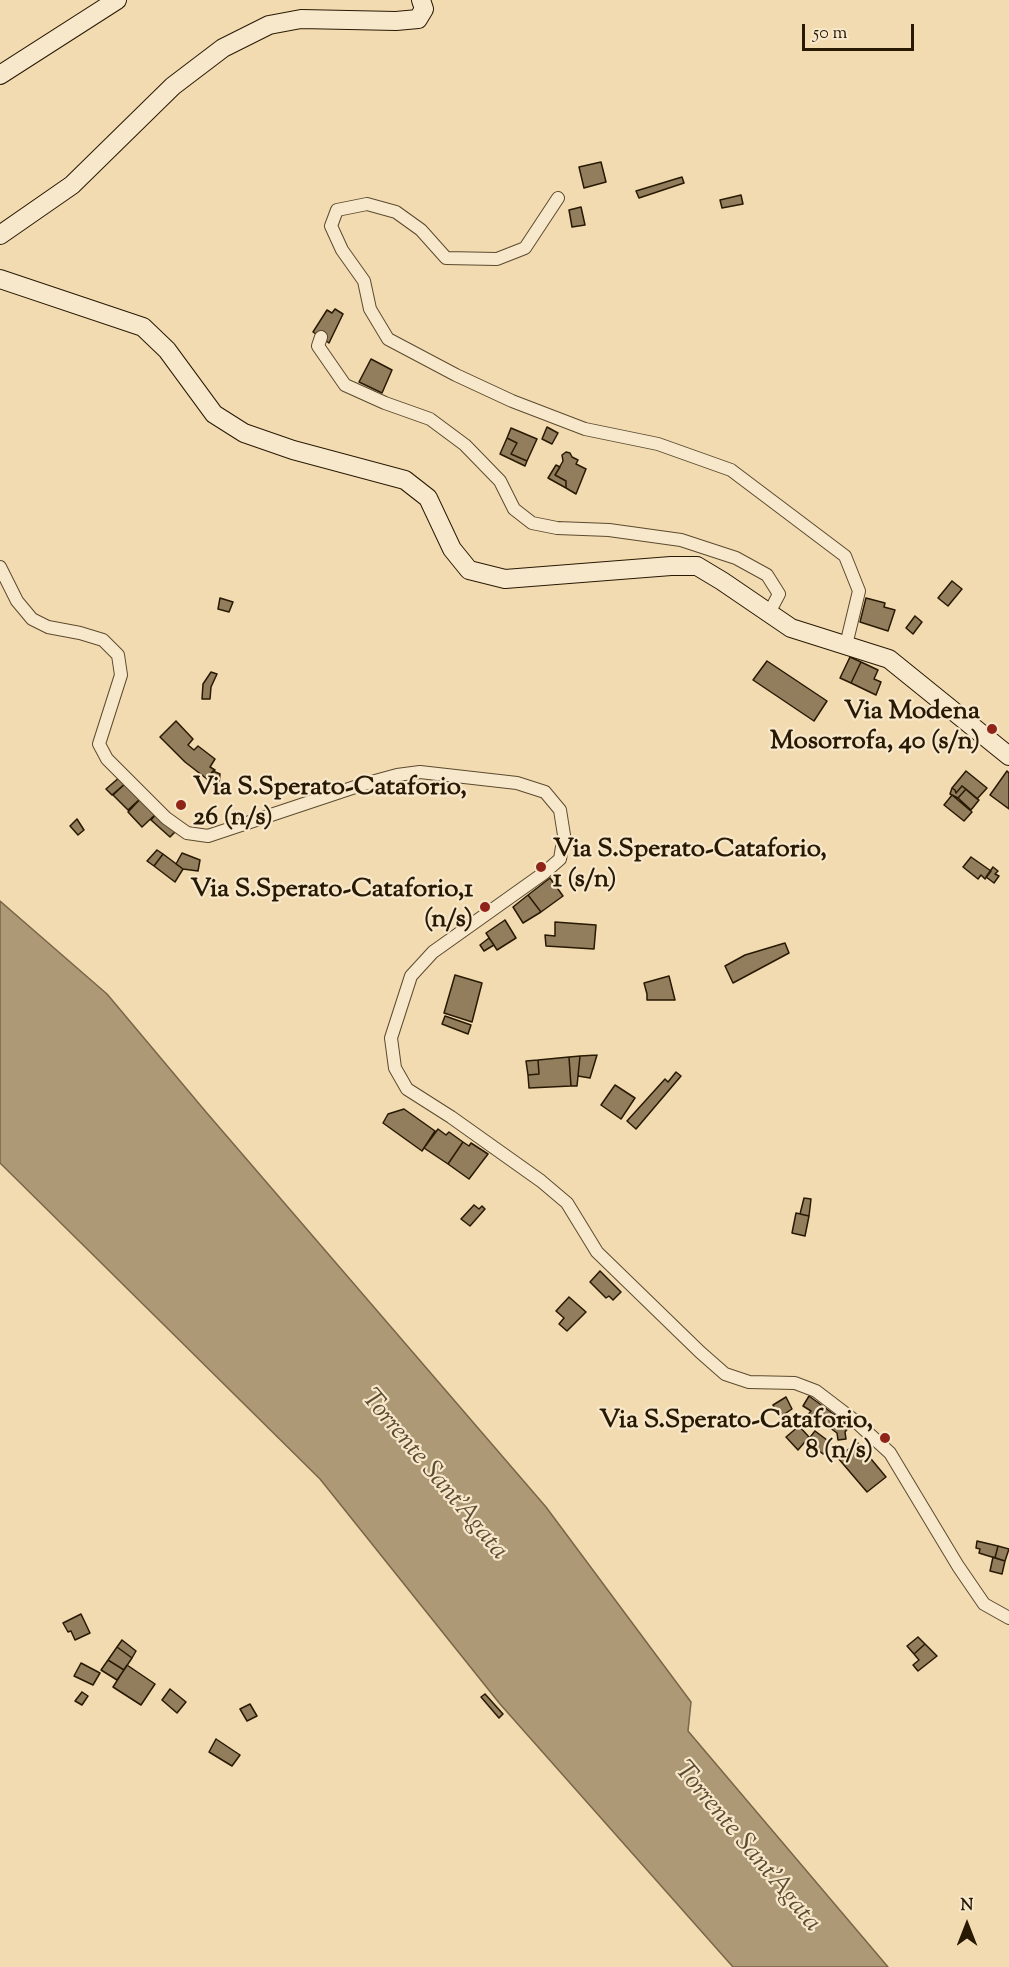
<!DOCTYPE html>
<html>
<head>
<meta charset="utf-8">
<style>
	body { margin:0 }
	#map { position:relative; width:1009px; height:1967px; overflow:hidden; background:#f3dbb1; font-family:"Sorts Mill Goudy",serif }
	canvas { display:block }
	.north { position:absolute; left:937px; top:1895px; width:60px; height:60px; -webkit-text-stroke:4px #f7e8cc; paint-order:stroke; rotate:0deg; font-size:16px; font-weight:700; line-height:24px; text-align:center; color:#281903 }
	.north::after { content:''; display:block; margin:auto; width:21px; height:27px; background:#281903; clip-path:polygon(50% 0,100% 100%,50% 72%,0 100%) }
	.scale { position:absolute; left:802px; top:24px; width:112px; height:27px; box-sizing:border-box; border:3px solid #281903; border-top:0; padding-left:8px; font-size:18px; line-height:21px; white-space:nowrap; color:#281903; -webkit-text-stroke:4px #f7e8cc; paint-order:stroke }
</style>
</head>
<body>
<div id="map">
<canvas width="1009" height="1967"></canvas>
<div class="north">N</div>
<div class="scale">50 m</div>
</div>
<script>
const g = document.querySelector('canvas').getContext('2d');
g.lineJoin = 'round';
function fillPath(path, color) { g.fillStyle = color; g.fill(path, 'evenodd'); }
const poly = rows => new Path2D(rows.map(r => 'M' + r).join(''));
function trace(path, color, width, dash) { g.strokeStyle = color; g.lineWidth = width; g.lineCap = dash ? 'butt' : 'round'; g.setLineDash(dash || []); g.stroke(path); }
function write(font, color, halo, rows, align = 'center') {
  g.font = font + ' "Sorts Mill Goudy",serif'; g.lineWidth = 4.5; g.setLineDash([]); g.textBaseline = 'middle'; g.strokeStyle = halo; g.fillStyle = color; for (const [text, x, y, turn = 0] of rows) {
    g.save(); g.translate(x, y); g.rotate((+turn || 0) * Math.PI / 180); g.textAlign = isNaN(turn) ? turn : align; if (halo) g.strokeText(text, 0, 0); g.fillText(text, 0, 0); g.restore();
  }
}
const water = poly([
	[0,901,107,994,206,1112,546,1507,691,1702,688,1731,888,1967,733,1967,500,1704,320,1479,0,1163,0,901]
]);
fillPath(water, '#ae9976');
trace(water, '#786648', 1.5);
const building = poly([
	[601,162,606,182,584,188,579,167,601,162],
	[682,177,684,183,639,198,636,191,682,177],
	[741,195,743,204,722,208,720,200,741,195],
	[581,207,585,225,572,227,569,210,581,207],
	[335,309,343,314,329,343,313,332,327,310,332,313,335,309],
	[371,359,392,370,382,393,359,382,371,359],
	[547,427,558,433,552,444,542,439,547,427],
	[511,428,537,439,527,461,511,454,517,443,507,438,511,428],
	[507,438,517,443,511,454,527,461,525,466,500,454,507,438],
	[566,452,570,453,572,457,578,460,576,464,586,469,576,494,566,488,566,481,555,475,563,461,562,455,566,452],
	[556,465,560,467,555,475,566,481,566,488,548,478,556,465],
	[952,581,962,589,948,606,938,598,952,581],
	[220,598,233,602,229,612,218,609,220,598],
	[866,598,885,603,884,607,895,610,888,631,860,622,866,598],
	[915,616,922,622,913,634,906,628,915,616],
	[850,657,861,662,851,683,840,678,850,657],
	[767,661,827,701,814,721,753,680,767,661],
	[861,662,878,670,874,679,881,682,876,695,851,683,861,662],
	[211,672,217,674,211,687,210,699,202,699,203,684,211,672],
	[176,721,193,739,188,745,194,750,198,746,215,759,210,767,215,770,207,779,185,762,160,737,176,721],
	[213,771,220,774,219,784,207,779,213,771],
	[966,771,987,788,977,799,962,786,956,793,955,790,952,788,966,771],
	[1007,771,1009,773,1009,809,990,795,1007,771],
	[121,776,127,782,112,795,106,789,121,776],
	[127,782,141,798,128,810,113,795,127,782],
	[962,786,966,789,958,798,950,794,952,788,955,790,956,793,962,786],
	[966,789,979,800,971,810,958,798,966,789],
	[952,795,972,812,964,821,944,805,952,795],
	[143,796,158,812,142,827,128,812,143,796],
	[158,812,177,830,170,837,151,820,158,812],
	[77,819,84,830,78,835,70,826,77,819],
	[157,850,163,854,154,866,147,861,157,850],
	[182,853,200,860,198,871,183,869,176,864,182,853],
	[163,854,183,869,175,882,154,866,163,854],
	[971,857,991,871,985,879,981,875,978,879,963,867,971,857],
	[993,867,998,871,995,874,999,876,994,883,986,877,993,867],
	[550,878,563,896,541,912,528,895,550,878],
	[528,895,541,912,523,923,513,907,528,895],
	[505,920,516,938,497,950,486,933,505,920],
	[555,922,596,925,594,949,546,946,545,935,555,936,555,922],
	[489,938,494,945,484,951,480,945,489,938],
	[785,943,789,953,733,983,725,966,745,955,785,943],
	[455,975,482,983,472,1022,444,1013,455,975],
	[669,976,675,1000,647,1000,647,994,644,983,669,976],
	[445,1016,471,1025,468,1034,442,1024,445,1016],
	[597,1055,590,1078,578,1076,580,1056,597,1055],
	[580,1056,577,1086,571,1086,569,1057,580,1056],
	[569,1057,571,1086,529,1088,528,1075,539,1074,538,1060,569,1057],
	[538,1060,539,1074,528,1075,526,1061,538,1060],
	[676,1072,681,1076,636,1129,627,1121,665,1079,668,1082,676,1072],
	[615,1085,635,1098,621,1119,601,1105,615,1085],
	[404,1109,435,1131,422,1151,383,1123,388,1114,404,1109],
	[438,1129,446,1135,449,1132,463,1142,448,1164,424,1148,438,1129],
	[463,1142,469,1146,471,1143,488,1154,469,1179,448,1164,463,1142],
	[804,1198,811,1199,809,1216,800,1214,804,1198],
	[474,1205,479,1209,482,1206,485,1209,470,1226,461,1219,474,1205],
	[796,1213,809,1216,805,1236,792,1233,796,1213],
	[600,1271,621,1292,613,1300,609,1296,606,1298,590,1282,600,1271],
	[569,1297,586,1312,567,1331,559,1324,564,1318,556,1311,569,1297],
	[809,1396,843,1421,849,1427,845,1432,846,1439,838,1440,837,1433,818,1419,815,1422,807,1416,811,1411,803,1406,809,1396],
	[786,1397,792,1409,780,1417,773,1405,786,1397],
	[799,1426,809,1437,798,1450,786,1437,799,1426],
	[815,1431,831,1443,823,1454,807,1441,815,1431],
	[857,1442,886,1477,867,1492,838,1458,857,1442],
	[977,1541,998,1546,995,1558,979,1553,980,1549,976,1548,977,1541],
	[998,1546,1009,1549,1005,1561,995,1558,998,1546],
	[993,1557,1005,1561,1002,1574,990,1571,993,1557],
	[81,1614,90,1633,75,1640,71,1631,68,1632,63,1623,81,1614],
	[918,1637,925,1644,914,1654,907,1646,918,1637],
	[122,1640,136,1651,132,1658,117,1647,122,1640],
	[925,1644,937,1656,918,1671,913,1665,919,1660,914,1654,925,1644],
	[117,1647,132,1658,124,1670,108,1660,117,1647],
	[108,1660,124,1670,117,1680,101,1670,108,1660],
	[81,1663,100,1673,93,1685,74,1676,81,1663],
	[127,1665,155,1684,141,1705,113,1687,127,1665],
	[170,1689,186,1702,177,1713,162,1700,170,1689],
	[82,1692,88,1696,82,1705,75,1701,82,1692],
	[485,1694,503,1714,499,1718,481,1697,485,1694],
	[250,1704,257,1716,247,1721,240,1709,250,1704],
	[216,1739,240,1755,232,1766,209,1752,216,1739]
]);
fillPath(building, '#927e5d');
trace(building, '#281903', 1.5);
const street = poly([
	[558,198,525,248,497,259,446,258,421,230,396,212,367,204,337,210,331,226,342,250,364,281,370,309,388,339,456,375,512,401,585,429,658,444,731,470,845,556,859,591,846,645],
	[321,337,318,346,345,385,385,403,430,419,465,445,500,481,514,509,532,523,557,528,609,530,681,540,736,558,767,575,779,594,769,613],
	[0,567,17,601,32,619,48,627,80,633,103,640,118,655,121,675,99,744,107,759,166,818,187,833,208,836,364,784,397,775,420,772,517,783,545,792,560,810,564,835,560,859,544,873,433,952,411,976,391,1038,395,1068,407,1089,451,1117,541,1181,567,1203,597,1252,700,1352,725,1374,749,1382,795,1383,816,1391,854,1420,890,1453,958,1566,984,1604,1009,1618]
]);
const secondary = poly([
	[0,75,117,0],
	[0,235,72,185,173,86,223,48,269,25,301,19,396,21,418,19,424,9,421,0],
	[0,279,143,327,167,350,214,414,244,433,293,450,405,480,428,498,452,549,469,570,505,579,671,566,697,566,722,581,791,628,889,659,1009,756]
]);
trace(street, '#5b4a2e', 14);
trace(secondary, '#281903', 20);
trace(street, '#f7e8cc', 12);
trace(secondary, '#f7e8cc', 18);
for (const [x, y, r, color] of [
	[992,729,6,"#8f2418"],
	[181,805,6,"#8f2418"],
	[541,867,6,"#8f2418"],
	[485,907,6,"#8f2418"],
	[885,1438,6,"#8f2418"]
]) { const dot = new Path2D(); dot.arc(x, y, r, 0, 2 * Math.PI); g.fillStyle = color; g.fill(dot); trace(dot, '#f7e8cc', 2); }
write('bold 26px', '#281903', '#f7e8cc', [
	["Via Modena",980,714],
	["Mosorrofa, 40 (s/n)",980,744],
	["Via S.Sperato-Cataforio,",193,790,"left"],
	["26 (n/s)",193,820,"left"],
	["Via S.Sperato-Cataforio,",553,852,"left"],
	["1 (s/n)",553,882,"left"],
	["Via S.Sperato-Cataforio,1",473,892],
	["(n/s)",473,922],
	["Via S.Sperato-Cataforio,",873,1423],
	["8 (n/s)",873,1453]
], 'right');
write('italic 27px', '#5e4c31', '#f7e8cc', [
	["Torrente Sant'Agata",433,1476,50],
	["Torrente Sant'Agata",746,1848,50]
]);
</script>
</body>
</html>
